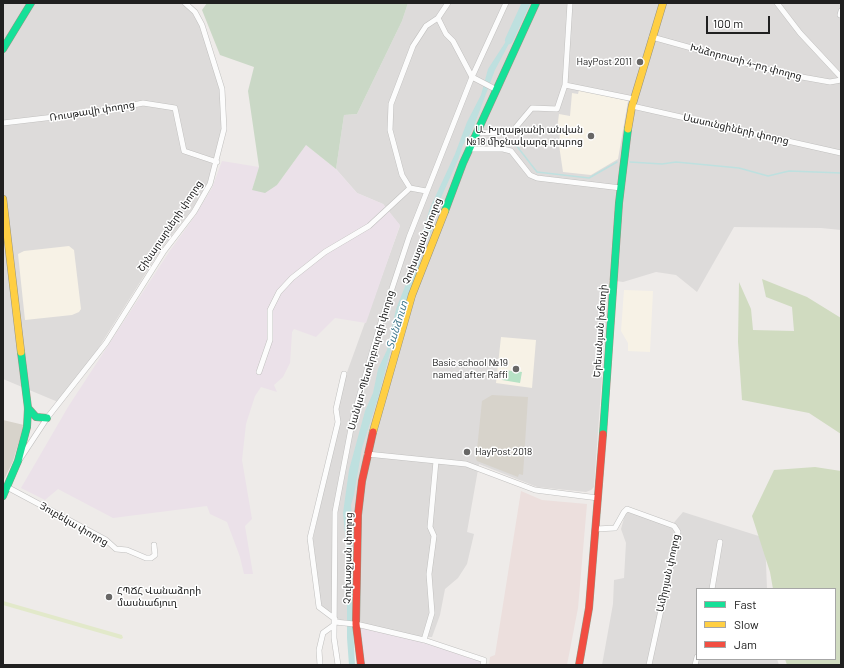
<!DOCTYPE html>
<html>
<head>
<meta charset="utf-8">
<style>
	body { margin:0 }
	#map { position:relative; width:844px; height:668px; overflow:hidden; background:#eeebe9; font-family:Barlow,sans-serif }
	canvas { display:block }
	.frame { position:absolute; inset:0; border:4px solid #202020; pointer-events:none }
	.legend { position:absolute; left:696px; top:588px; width:140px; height:72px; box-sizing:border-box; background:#fff; border:1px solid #a6a6a6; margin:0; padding:5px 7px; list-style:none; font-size:12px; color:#202020 }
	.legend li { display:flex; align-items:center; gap:8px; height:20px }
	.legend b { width:20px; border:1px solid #a6a6a6 }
	.scale { position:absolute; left:706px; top:16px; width:64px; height:18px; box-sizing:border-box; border:2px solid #202020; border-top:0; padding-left:5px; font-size:12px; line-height:14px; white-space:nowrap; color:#202020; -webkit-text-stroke:3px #fff; paint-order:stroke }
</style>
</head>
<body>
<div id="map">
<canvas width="844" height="668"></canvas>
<div class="frame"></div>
<ul class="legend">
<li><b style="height:5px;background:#16e098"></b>Fast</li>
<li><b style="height:5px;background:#ffcf43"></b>Slow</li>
<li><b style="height:5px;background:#f24e42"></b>Jam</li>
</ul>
<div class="scale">100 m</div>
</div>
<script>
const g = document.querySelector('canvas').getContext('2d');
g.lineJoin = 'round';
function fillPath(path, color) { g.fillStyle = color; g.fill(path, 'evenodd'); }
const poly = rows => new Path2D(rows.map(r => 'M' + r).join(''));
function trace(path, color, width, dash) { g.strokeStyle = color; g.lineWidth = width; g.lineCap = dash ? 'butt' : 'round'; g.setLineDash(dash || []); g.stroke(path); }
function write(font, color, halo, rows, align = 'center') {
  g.font = font + ' Barlow,"Noto Sans Armenian",sans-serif'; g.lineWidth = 3; g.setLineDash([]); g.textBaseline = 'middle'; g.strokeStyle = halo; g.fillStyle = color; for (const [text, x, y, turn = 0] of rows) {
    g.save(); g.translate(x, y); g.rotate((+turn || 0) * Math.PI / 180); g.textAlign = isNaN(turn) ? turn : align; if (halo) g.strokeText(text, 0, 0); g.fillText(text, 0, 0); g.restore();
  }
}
fillPath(poly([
	[3,3,182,3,193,14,200,25,220,90,222,127,208,183,191,211,161,249,89,363,58,402,3,379],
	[408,3,841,3,841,230,821,228,734,227,697,292,676,275,656,272,623,282,609,280,594,487,591,490,586,492,537,487,479,464,467,532,474,534,467,564,458,578,445,589,440,615,432,637,419,637,362,623,359,620,340,620,328,613,322,607,320,600,313,539,325,485,338,409,346,375,400,226,383,204,357,193,336,169,344,115,357,114,402,21],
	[626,511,671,526,683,512,765,538,767,589,697,589,697,659,777,659,779,665,602,665,613,604,614,580,624,578,626,543,621,529]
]), '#dddbda');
fillPath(poly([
	[306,145,336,169,357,193,383,204,400,225,366,323,335,318,316,337,294,329,292,332,290,363,283,377,274,385,277,392,261,387,255,396,246,424,242,460,252,519,245,526,253,574,244,574,240,557,227,522,210,514,207,506,113,518,58,489,45,500,21,488,68,407,169,252,195,216,212,188,222,161,259,167,252,190,277,185],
	[358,627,424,642,481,662,481,665,363,665]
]), '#ebe1e9');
fillPath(poly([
	[579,90,628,101,618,159,591,175,563,172,559,145,560,131,557,129,559,114,570,116,572,93,578,94],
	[69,246,74,250,81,309,79,312,72,315,25,320,18,254,24,251],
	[624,290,653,291,650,352,628,351,628,343,621,331],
	[501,337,536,340,532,388,496,383]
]), '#f7f2e6');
fillPath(poly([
	[521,491,542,500,587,504,578,608,567,665,489,665,490,657,495,655]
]), '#ecdfdd');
fillPath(poly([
	[492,395,528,397,523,475,519,474,518,477,477,461,476,459,482,401],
	[3,420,24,425,13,461,3,482]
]), '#d7d3cb');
fillPath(poly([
	[3,601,122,635,123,638,121,639,3,605]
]), '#e2e9ca');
fillPath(poly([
	[762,279,807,297,841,318,841,434,809,413,742,400,738,342,739,282,751,309,753,330,794,331,792,307,766,297],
	[815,467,841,471,841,665,787,665,785,659,835,659,835,589,773,589,770,572,752,516,774,470]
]), '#d0dbc0');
fillPath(poly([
	[207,3,408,3,402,21,357,114,344,115,336,169,306,145,277,185,265,193,252,190,259,167,248,91,254,67,220,55,202,10]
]), '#cad8c6');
fillPath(poly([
	[503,370,522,372,520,383,502,380]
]), '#b6e2c5');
fillPath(poly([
	[512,32,514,34,495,70,472,131,463,145,458,160,435,211,432,230,425,245,414,282,395,333,379,395,362,448,354,495,351,505,353,524,350,571,355,665,349,665,347,638,347,553,343,513,349,470,365,411,373,393,378,369,387,350,396,309,410,274,430,208,455,154,467,122,481,95,488,69]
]), '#bee0df');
trace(poly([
	[479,143,516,145,537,172,589,178,617,162],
	[630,162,662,164,676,162,739,168,768,176,789,171,841,173]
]), '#bee0df', 1.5);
trace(poly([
	[509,40,526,3]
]), '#bee0df', 8);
const street = poly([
	[448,3,438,18,446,34,453,41,472,77,495,89],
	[777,3,800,33,841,77],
	[840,15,841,11],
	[652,37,785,74,830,82,841,80],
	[565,85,570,3],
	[632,106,841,153],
	[3,123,105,111,143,103,175,108,184,151,217,162],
	[476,133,514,132,516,127,532,108,557,109,565,85,634,99],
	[469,149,503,149,511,151,530,175,537,178,621,188],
	[426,191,410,188,402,175,390,130,391,104,413,46,426,26,438,18],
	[259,372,270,340,270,310,279,292,292,278,325,252,369,226,410,188],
	[367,454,466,464,535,490,598,498],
	[20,459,47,418,106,343,164,251,194,212,210,184,224,129,222,89,202,25,195,12,185,3],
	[7,487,106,540,116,549,127,550,146,558,151,558,155,555,154,545],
	[596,529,615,528,624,512,627,509,674,526,678,532,649,665],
	[712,589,720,542],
	[335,619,319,607,310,538,338,422,336,409,344,374],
	[335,622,354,624],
	[356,624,424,640,484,660,483,665],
	[424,640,432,613,429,574,434,536,430,527,436,461],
	[320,665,319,650,323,633,334,625],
	[338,665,334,638,335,512,353,418,380,325,409,237,472,77,506,3],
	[695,665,697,657]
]);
const fast = poly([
	[3,49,31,3],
	[445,211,463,163,536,3],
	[28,408,36,417,47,418],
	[603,434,619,203,628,129],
	[3,496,18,461,27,427,28,408,21,352]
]);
const slow = poly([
	[628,129,632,106,663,3],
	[3,199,21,352],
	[373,432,412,295,445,211]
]);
const jam = poly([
	[361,665,356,624,358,515,362,481,373,432],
	[579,665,589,608,603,434]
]);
trace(street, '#c1c0bf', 6);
trace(fast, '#989481', 8);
trace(slow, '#989481', 8);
trace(jam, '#989481', 8);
trace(street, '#fcfcfc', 5);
trace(fast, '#16e098', 7);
trace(slow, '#ffcf43', 7);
trace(jam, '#f24e42', 7);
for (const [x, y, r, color] of [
	[640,62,4,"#686766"],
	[591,136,4,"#686766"],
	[516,369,4,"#686766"],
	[467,452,4,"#686766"],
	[109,597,4,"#686766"]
]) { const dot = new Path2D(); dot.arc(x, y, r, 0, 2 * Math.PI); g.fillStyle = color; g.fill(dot); trace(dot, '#fff', 1.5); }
write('10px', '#202020', '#fff', [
	["HayPost 2011",632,62],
	["Ա. Խլղաթյանի անվան",583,130],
	["№18 միջնակարգ դպրոց",583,142],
	["Basic school №19",508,363],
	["named after Raffi",508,375],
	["HayPost 2018",475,452,"left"],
	["ՀՊՃՀ Վանաձորի",117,591,"left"],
	["մասնաճյուղ",117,603,"left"]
], 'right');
write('10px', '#202020', '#fff', [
	["Խնձորուտի 4-րդ փողոց",746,62,15],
	["Ռուսթավի փողոց",92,111,-9],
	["Սասունցիների փողոց",736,129,13],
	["Շինարարների փողոց",170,226,-56],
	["Չուխաջյան փողոց",422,241,-69],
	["Երեւանյան խճուղի",600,331,-86],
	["Սանկտ-Պետերբուրգի փողոց",371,360,-74],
	["Յուբեկա փողոց",74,524,30],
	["Չուխաջյան փողոց",348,558,-89],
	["Ամիրյան փողոց",668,573,-78]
]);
write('italic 11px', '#437a8d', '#fff', [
	["Տանձուտ",397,325,-73]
]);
</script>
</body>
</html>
